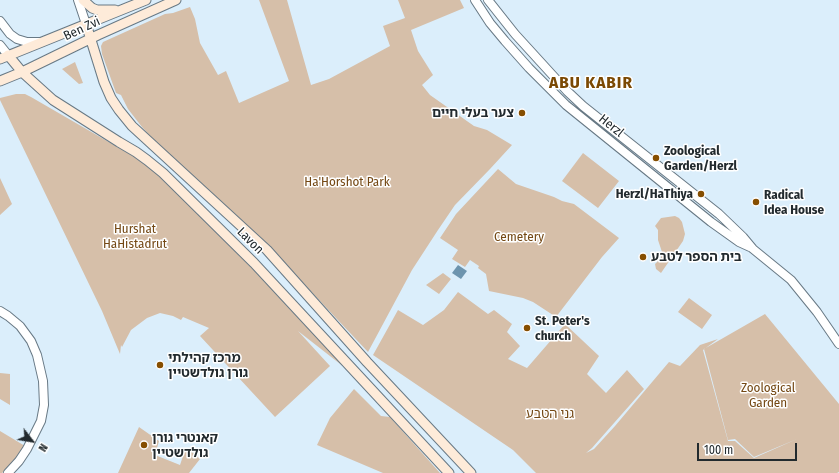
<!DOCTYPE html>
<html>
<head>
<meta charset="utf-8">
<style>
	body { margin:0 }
	#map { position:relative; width:839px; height:473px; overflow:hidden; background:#dbeefb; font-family:"Fira Sans Condensed",sans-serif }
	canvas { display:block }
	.north { position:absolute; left:12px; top:421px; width:40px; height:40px; -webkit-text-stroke:3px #fff; paint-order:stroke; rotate:121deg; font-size:11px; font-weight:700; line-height:16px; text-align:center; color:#222a2e }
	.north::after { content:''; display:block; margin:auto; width:14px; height:18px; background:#222a2e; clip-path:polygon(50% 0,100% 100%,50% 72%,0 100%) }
	.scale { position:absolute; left:697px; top:443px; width:100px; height:18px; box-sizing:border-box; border:2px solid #222a2e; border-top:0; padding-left:5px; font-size:12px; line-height:14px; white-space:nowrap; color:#222a2e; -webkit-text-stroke:3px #fff; paint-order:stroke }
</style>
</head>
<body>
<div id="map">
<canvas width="839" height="473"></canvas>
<div class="north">N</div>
<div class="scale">100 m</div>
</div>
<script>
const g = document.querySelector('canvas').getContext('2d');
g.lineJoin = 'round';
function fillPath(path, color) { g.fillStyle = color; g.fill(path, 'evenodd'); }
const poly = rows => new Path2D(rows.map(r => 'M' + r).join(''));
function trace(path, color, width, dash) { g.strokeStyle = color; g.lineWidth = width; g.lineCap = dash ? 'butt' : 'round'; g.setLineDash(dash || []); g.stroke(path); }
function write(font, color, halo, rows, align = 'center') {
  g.font = font + ' "Fira Sans Condensed","Noto Sans Hebrew",sans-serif'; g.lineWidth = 3; g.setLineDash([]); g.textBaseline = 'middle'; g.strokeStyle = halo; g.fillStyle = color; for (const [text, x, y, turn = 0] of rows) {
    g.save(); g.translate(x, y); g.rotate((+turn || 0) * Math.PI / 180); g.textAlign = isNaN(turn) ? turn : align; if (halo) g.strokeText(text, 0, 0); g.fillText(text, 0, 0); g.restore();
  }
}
fillPath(poly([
	[259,0,287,0,311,85,329,79,390,46,383,26,405,18,398,0,460,0,464,8,411,30,418,51,433,75,422,85,430,95,474,126,487,130,512,145,490,169,455,205,438,230,412,270,368,352,269,247,151,137,142,127,128,109,121,95,116,93,102,54,101,46,103,42,165,14,173,13,190,7,195,19,200,43,218,75,226,71,239,103,289,81],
	[75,62,83,83,79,84,62,69],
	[16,94,25,94,31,97,126,152,139,158,149,166,234,247,344,367,298,331,330,366,275,417,200,336,209,328,183,317,181,320,173,316,160,313,147,318,131,330,122,347,121,345,120,354,102,311,0,100,0,98],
	[583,153,619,181,598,208,562,181],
	[498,169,516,184,554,197,562,201,574,204,619,238,602,257,556,317,533,302,523,298,489,291,486,274,478,268,479,266,470,260,465,267,452,259,458,250,440,238,456,214],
	[0,178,12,204,0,215],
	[675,216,679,218,682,222,685,234,683,241,661,273,656,269,655,264,658,261,661,259,661,255,662,252,658,240,658,230,655,226,661,218],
	[443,273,451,279,439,294,426,285],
	[458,292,488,314,494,310,512,324,507,332,520,346,508,359,527,368,565,324,599,356,587,374,606,393,627,370,644,389,592,448,586,453,594,449,615,426,669,362,680,366,700,345,718,339,703,350,728,441,735,441,754,458,797,439,754,457,735,439,728,440,704,349,765,314,839,404,839,472,837,473,536,473,513,450,373,355,398,310,423,325,444,310],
	[689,298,712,315,702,329,678,312],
	[0,373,10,374,10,405,0,399],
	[354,389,381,416,390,417,440,473,383,473,317,445,330,418],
	[139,427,159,441,155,455,180,465,185,450,194,453,200,459,189,473,118,473],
	[0,431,25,446,17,459,2,473,0,473]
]), '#d6bfa9');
fillPath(poly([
	[458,265,467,271,461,279,452,273]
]), '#6d94ae');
const tertiary = poly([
	[78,0,86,24],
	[475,0,490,23,505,41,529,68,566,105,711,222,739,242,750,247],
	[488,0,515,34,567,91,583,106,719,214,743,237,753,249,791,280,817,312,839,344],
	[0,21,10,34,17,39,27,42,39,42],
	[0,45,8,55],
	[0,311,8,316,20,326,31,341,37,355,43,381,44,405,41,421,27,449,19,461,8,473]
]);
const secondary = poly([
	[83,0,92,8,97,10,115,10],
	[86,24,104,82,111,98,119,110,132,126,267,250,367,362,471,473],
	[8,55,22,72,53,100,119,142,136,152,147,160,163,173,254,263,449,473],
	[0,59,146,0],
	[0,81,22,72,98,35,176,0]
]);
trace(tertiary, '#687985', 10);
trace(secondary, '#687985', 11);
trace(tertiary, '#fff', 8);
trace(secondary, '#feebd9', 9);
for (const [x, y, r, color] of [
	[522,113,4,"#864e00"],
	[656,158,4,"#864e00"],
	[701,194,4,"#864e00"],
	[756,202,4,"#864e00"],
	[643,257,4,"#864e00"],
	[527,328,4,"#864e00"],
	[160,365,4,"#864e00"],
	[144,445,4,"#864e00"]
]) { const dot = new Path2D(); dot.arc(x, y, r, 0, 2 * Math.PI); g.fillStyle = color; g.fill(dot); trace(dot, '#fff', 1.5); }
write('13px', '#222a2e', '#fff', [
	["Ben Zvi",82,29,-25],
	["Herzl",611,126,39],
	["Lavon",250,241,45]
]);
write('bold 13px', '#222a2e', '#fff', [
	["צער בעלי חיים",514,113,"right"],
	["Zoological",664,151],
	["Garden/Herzl",664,166],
	["Herzl/HaThiya",693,194,"right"],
	["Radical",764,195],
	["Idea House",764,210],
	["בית הספר לטבע",651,257],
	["St. Peter's",535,321],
	["church",535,336],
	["מרכז קהילתי",168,358],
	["גורן גולדשטיין",168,373],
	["קאנטרי גורן",152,438],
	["גולדשטיין",152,453]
], 'left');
write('13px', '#744814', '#fff', [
	["Ha'Horshot Park",347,182],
	["Hurshat",135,229],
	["HaHistadrut",135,244],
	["Cemetery",519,237],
	["Zoological",768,388],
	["Garden",768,403],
	["גני הטבע",550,414]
]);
g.letterSpacing = '1px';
write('bold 17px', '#7b4903', '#fff', [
	["ABU KABIR",591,83]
]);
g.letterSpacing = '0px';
</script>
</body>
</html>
